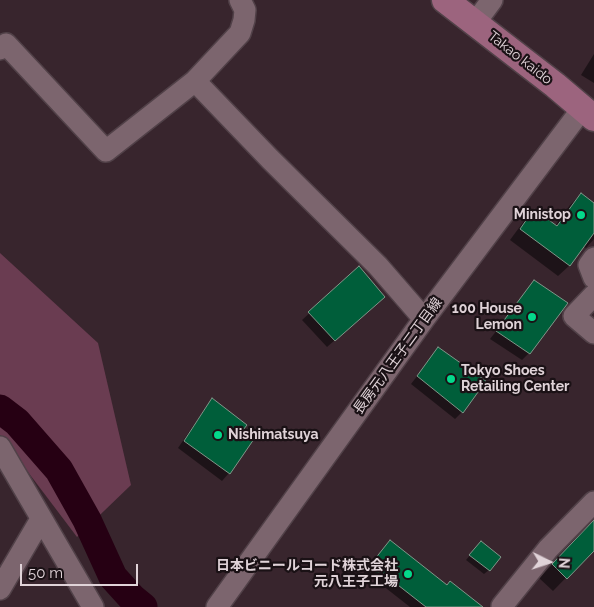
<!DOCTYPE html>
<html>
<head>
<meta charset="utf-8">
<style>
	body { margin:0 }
	#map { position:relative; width:594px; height:607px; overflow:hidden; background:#38252d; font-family:Raleway,sans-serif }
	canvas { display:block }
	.north { position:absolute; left:524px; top:537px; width:50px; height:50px; -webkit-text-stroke:4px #1a1115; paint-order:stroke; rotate:94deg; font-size:14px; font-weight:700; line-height:20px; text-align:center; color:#e0d3d8 }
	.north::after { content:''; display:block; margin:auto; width:18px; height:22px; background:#e0d3d8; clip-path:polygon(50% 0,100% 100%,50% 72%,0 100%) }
	.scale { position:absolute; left:20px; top:564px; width:118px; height:22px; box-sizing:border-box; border:2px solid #e0d3d8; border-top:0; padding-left:6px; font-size:15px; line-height:18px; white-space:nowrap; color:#e0d3d8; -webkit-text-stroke:4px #1a1115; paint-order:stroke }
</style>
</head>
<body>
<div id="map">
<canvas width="594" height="607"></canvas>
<div class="north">N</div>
<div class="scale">50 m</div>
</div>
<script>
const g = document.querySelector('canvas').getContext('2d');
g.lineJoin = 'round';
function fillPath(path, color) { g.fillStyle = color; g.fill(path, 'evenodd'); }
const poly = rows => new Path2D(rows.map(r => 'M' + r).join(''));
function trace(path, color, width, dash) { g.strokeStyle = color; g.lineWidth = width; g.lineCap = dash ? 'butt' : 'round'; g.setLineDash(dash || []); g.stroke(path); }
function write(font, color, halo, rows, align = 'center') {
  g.font = font + ' Raleway,"Noto Sans JP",sans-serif'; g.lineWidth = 4.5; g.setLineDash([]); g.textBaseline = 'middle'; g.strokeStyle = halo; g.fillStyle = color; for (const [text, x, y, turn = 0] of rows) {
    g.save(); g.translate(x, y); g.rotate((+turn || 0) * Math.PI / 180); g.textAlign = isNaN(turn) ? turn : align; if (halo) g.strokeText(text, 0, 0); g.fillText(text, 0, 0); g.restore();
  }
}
fillPath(poly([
	[0,253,98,343,131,485,77,537,0,435]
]), '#6a3c51');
fillPath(poly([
	[594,54,594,83,581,75],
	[581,194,594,204,594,239,586,248,583,246,569,266,558,276,510,240,524,221,534,211,555,226,570,205],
	[359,268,376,304,327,347,302,320],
	[535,281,529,353,522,360,490,339],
	[438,349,462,412,455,419,411,384],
	[213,400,241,430,253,440,229,473,222,481,178,448,206,407],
	[594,522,594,549,553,591,539,578],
	[390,542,446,586,475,607,410,607,373,578,368,583,360,577],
	[477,547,489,570,484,574,466,560]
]), '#0007');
trace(poly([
	[0,409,17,422,59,470,87,520,113,577,132,598,143,607]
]), '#260013', 29);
const building = poly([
	[581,193,594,203,594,233,570,266,520,229,534,209,557,226,581,193],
	[359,266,385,297,335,341,308,312,359,266],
	[534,280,568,303,530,354,496,331,534,280],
	[438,347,486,381,463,413,417,376,438,347],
	[212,398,247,425,243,430,254,439,230,474,184,441,212,398],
	[594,520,594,551,567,579,552,564,594,520],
	[390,540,447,585,450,581,483,607,426,607,380,571,376,577,367,569,390,540],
	[481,541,501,557,490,571,469,555,481,541]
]);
fillPath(building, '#005e3a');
trace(building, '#809689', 1);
const minor = poly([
	[475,23,492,0],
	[0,49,6,44,106,151,195,81,240,33,244,20,245,10,240,0],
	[195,81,270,159,378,266,424,319],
	[594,258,589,265,594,278],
	[594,295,574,316,594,333],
	[0,447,93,607],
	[0,589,41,519],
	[502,606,548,549,594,502],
	[217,607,424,319,582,109]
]);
const major = poly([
	[445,0,555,85,594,118]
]);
trace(minor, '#514148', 24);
trace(major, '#514148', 29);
trace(minor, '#7c656e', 21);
trace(major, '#9c647e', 26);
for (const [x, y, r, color] of [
	[581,215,5,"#04d98b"],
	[532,317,5,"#04d98b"],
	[451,379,5,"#04d98b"],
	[218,435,5,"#04d98b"],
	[408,574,5,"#04d98b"]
]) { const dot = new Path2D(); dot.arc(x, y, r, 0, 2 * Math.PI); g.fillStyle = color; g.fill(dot); trace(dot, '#1a1115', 2); }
write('14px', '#e0d3d8', '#1a1115', [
	["Takao kaido",520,58,38],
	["長房元八王子二丁目線",398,356,-54]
]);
write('bold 14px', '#e0d3d8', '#1a1115', [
	["Ministop",571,215],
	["100 House",522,309],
	["Lemon",522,325],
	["Tokyo Shoes",461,371,"left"],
	["Retailing Center",461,387,"left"],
	["Nishimatsuya",228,435,"left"],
	["日本ビニールコード株式会社",398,566],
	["元八王子工場",398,582]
], 'right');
</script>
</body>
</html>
